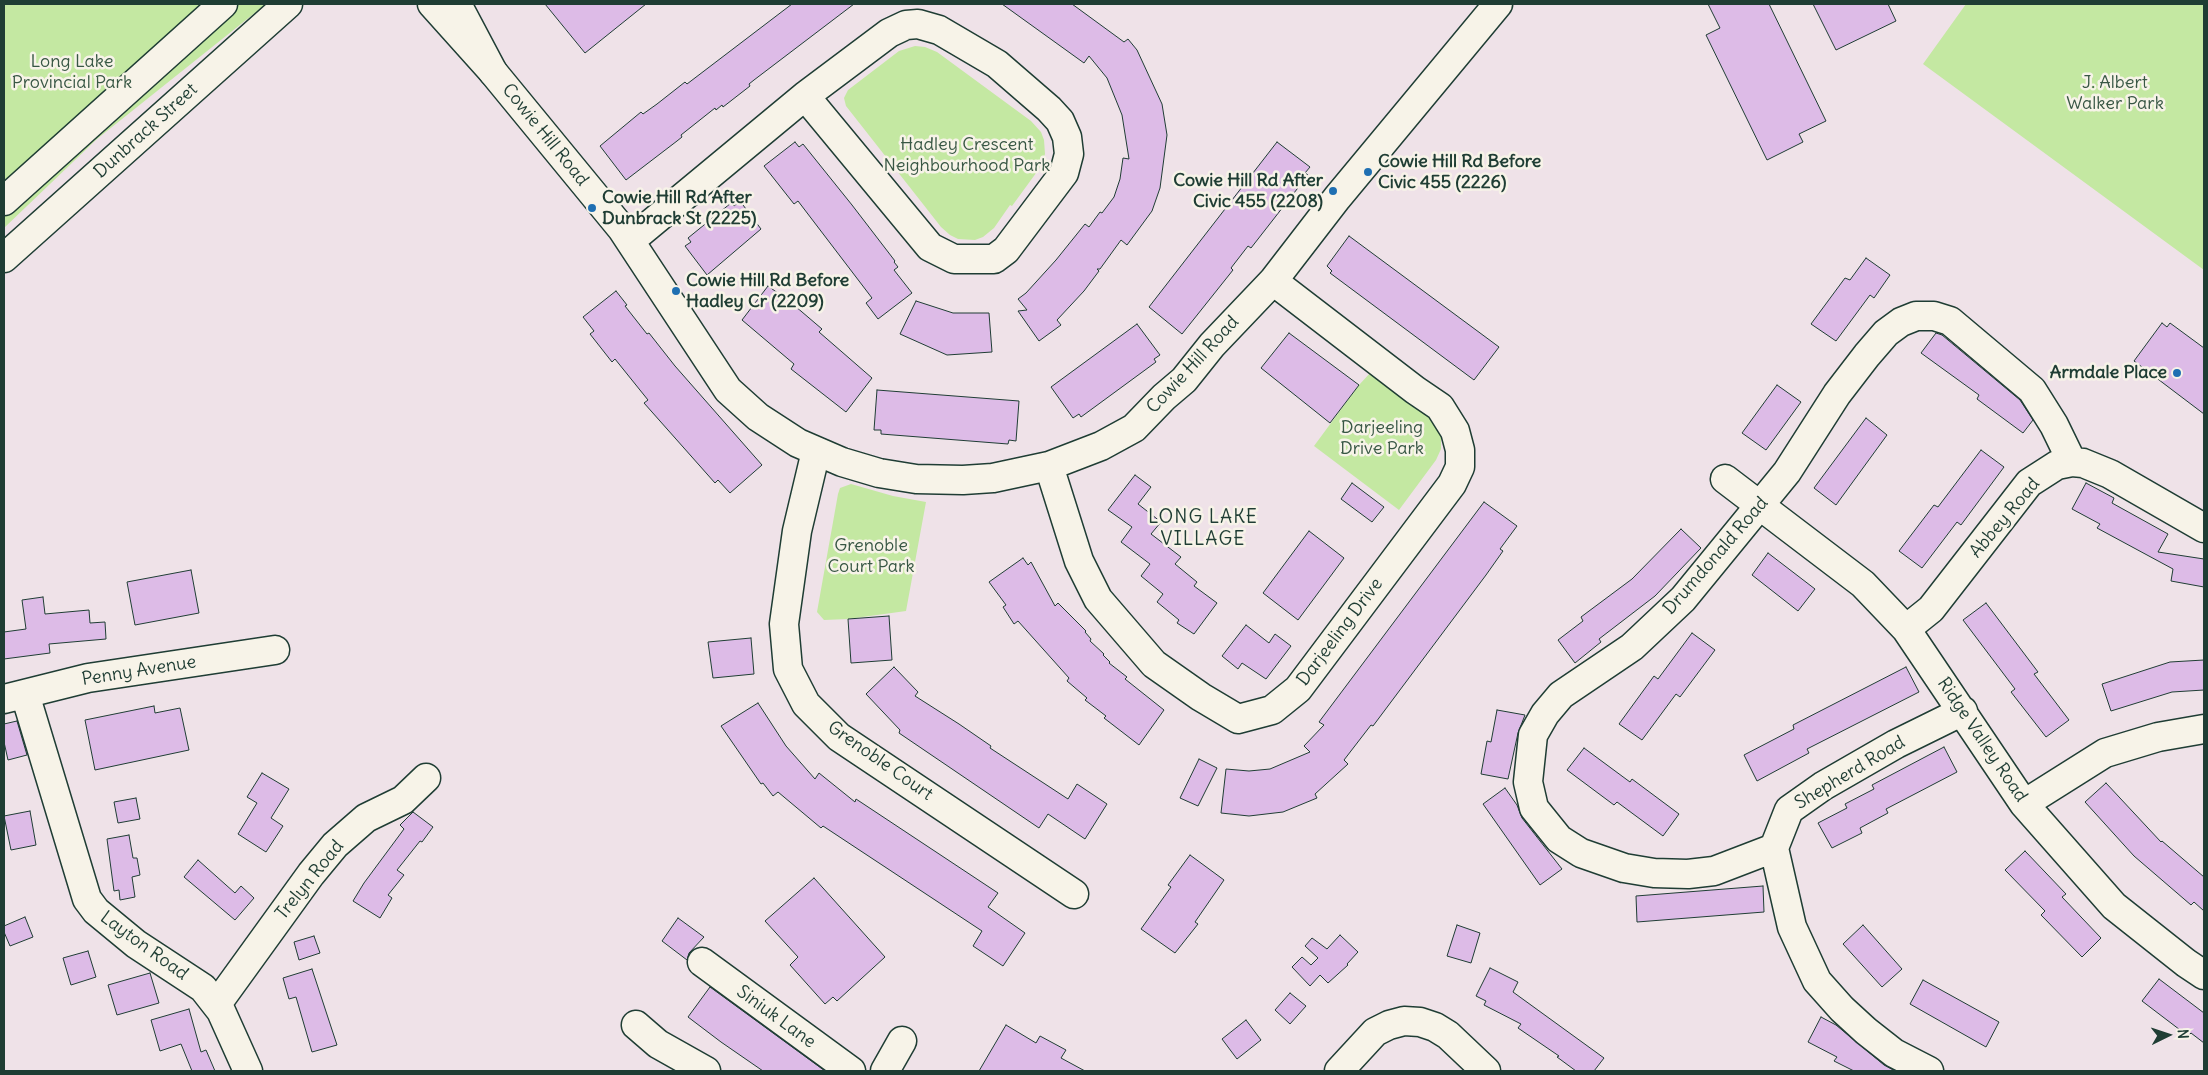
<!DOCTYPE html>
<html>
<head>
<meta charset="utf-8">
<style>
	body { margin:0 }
	#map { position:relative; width:2208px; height:1075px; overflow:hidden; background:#efe2e8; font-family:Delius,sans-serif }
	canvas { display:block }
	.frame { position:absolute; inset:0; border:5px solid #1f3d34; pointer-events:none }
	.north { position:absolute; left:2143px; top:1010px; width:50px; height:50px; -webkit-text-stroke:4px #f7f3e8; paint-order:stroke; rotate:86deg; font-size:14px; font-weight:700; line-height:20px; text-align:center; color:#1f3d34 }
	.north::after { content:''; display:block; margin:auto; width:18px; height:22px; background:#1f3d34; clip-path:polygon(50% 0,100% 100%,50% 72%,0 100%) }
</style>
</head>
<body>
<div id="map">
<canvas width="2208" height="1075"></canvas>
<div class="frame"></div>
<div class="north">N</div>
</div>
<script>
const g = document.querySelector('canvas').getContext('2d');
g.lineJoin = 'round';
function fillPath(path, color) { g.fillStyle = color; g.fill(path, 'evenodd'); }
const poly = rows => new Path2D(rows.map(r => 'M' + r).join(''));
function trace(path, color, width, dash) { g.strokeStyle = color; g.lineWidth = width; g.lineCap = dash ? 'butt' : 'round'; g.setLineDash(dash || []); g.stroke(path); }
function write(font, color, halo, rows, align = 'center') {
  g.font = font + ' Delius,sans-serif'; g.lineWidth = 5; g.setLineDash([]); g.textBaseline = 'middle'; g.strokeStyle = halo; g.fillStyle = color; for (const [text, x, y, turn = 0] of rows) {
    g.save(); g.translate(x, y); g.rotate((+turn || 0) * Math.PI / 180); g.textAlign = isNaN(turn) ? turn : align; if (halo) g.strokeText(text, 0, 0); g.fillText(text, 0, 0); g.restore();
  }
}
fillPath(poly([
	[4,4,266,4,97,139,4,228],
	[1966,4,2204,4,2204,270,1923,64],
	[915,46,925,47,937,52,1031,121,1041,132,1044,140,1045,154,1039,169,1012,206,1010,205,994,228,983,237,975,240,958,239,950,235,941,227,846,106,844,98,848,90,899,51],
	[1371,372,1430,416,1437,425,1441,437,1441,449,1436,460,1399,510,1314,446,1359,385],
	[851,484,893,496,926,502,906,611,848,619,824,620,817,612,838,494,840,488]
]), '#c4e8a2');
const building = poly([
	[545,4,646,4,585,53,545,4],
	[792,4,854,4,754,80,749,84,750,86,723,107,722,105,716,110,715,108,681,135,682,137,677,141,626,180,600,146,641,112,643,114,657,104,685,82,687,84,792,4],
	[1002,4,1072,4,1124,42,1128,39,1137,50,1162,104,1167,135,1160,188,1152,211,1127,245,1121,240,1100,269,1097,269,1099,271,1084,291,1057,320,1061,325,1039,341,1018,311,1027,310,1018,299,1026,293,1056,260,1085,224,1089,227,1100,212,1102,213,1114,197,1120,179,1123,158,1129,159,1122,115,1107,78,1089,56,1084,63,1002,4],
	[1708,4,1769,4,1826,121,1799,134,1803,142,1767,160,1706,35,1720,28,1708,4],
	[1813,4,1888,4,1896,21,1836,50,1813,4],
	[795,142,799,147,803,144,852,205,895,261,894,262,898,267,894,270,912,293,878,319,866,303,872,298,798,201,794,204,764,166,795,142],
	[1277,142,1310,167,1305,173,1308,175,1251,248,1248,246,1231,268,1233,270,1182,334,1149,307,1277,142],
	[740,201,761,229,707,275,685,246,691,242,688,238,731,203,734,206,740,201],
	[1349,236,1499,347,1474,380,1330,273,1332,271,1327,266,1349,236],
	[1866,258,1890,275,1874,298,1870,295,1836,341,1811,324,1845,278,1850,280,1866,258],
	[768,286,782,296,784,293,797,303,795,306,822,329,819,332,872,378,846,412,791,369,794,364,742,320,768,286],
	[616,291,627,305,625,306,647,334,649,333,675,366,762,465,730,493,718,480,715,483,644,403,648,400,615,359,612,362,590,334,594,331,583,317,616,291],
	[916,301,953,313,989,313,992,352,947,355,900,334,916,301],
	[2162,323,2167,327,2170,323,2204,348,2204,414,2134,361,2162,323],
	[1137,324,1160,355,1154,359,1156,362,1081,417,1079,414,1073,418,1051,387,1137,324],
	[1289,333,1359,385,1330,423,1261,368,1289,333],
	[1936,333,1942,335,2020,400,2033,420,2023,433,1977,399,1979,395,1921,353,1936,333],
	[1777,385,1801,402,1766,450,1742,433,1777,385],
	[877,390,1019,401,1016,441,1009,440,1008,444,881,434,881,430,874,430,877,390],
	[1866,418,1887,435,1836,505,1814,488,1866,418],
	[1981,450,2004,467,1961,525,1957,522,1922,568,1899,551,1934,505,1938,507,1981,450],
	[1135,475,1151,487,1138,504,1161,522,1151,534,1181,557,1175,564,1197,582,1194,586,1217,603,1194,634,1177,623,1179,620,1157,602,1163,594,1141,576,1150,564,1121,542,1132,527,1108,510,1135,475],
	[1352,483,1384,507,1372,522,1341,499,1352,483],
	[2086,483,2114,498,2112,503,2168,534,2158,552,2204,559,2204,587,2171,581,2173,569,2097,528,2100,524,2072,509,2086,483],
	[1484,502,1517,526,1500,549,1503,551,1486,575,1373,726,1371,725,1344,760,1348,764,1315,794,1317,798,1283,812,1249,816,1221,813,1226,769,1249,771,1270,769,1310,752,1304,746,1324,725,1319,722,1484,502],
	[1681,529,1701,548,1655,596,1599,639,1601,642,1575,663,1558,640,1583,621,1581,617,1632,579,1681,529],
	[1309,531,1344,558,1298,620,1263,593,1309,531],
	[1768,553,1815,589,1798,611,1752,575,1768,553],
	[1023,558,1028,565,1031,562,1055,606,1058,603,1086,631,1085,632,1091,639,1090,641,1104,654,1103,655,1110,662,1109,663,1127,677,1125,679,1164,710,1139,745,1104,718,1106,716,1085,700,1087,698,1067,681,1069,678,1018,621,1014,624,1003,607,1006,605,989,582,1023,558],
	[191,570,199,613,135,625,127,582,191,570],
	[43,597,45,614,89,610,90,623,105,622,106,639,49,644,50,653,4,659,4,632,26,629,22,600,43,597],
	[1986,603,2038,672,2034,674,2069,720,2046,737,2011,692,2015,689,1963,620,1986,603],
	[889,616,892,660,851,663,848,619,889,616],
	[1246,625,1269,643,1275,634,1291,646,1266,679,1242,663,1238,669,1222,656,1246,625],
	[1692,633,1715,650,1680,697,1676,694,1642,740,1619,724,1654,676,1658,679,1692,633],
	[751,638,754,674,713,678,708,642,751,638],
	[2204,660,2204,690,2172,692,2111,711,2102,684,2170,662,2204,660],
	[894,667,918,692,915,696,959,724,991,746,990,748,1068,799,1077,784,1107,804,1085,839,1048,814,1039,828,899,733,900,730,866,694,894,667],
	[1906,667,1919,692,1807,749,1809,753,1757,781,1744,755,1794,729,1793,725,1906,667],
	[758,703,786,746,815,779,819,773,855,802,856,799,998,893,988,907,1025,933,1003,966,973,946,982,931,823,826,821,828,778,792,773,796,763,783,761,784,721,726,758,703],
	[154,706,155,713,180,708,189,750,95,770,85,720,154,706],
	[1497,710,1525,715,1518,733,1508,779,1481,774,1487,741,1491,742,1497,710],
	[17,721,27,755,8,760,4,742,4,724,17,721],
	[1944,747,1957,772,1886,809,1888,813,1860,828,1862,833,1832,848,1818,823,1847,808,1845,804,1874,789,1872,785,1944,747],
	[1584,748,1630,782,1632,779,1679,814,1663,836,1617,802,1614,805,1567,770,1584,748],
	[1199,759,1217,768,1198,806,1180,798,1199,759],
	[262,773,289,789,271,818,283,826,266,852,238,834,257,803,247,797,262,773],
	[2106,783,2161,842,2162,841,2204,877,2204,911,2194,902,2191,905,2134,856,2085,802,2106,783],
	[1505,788,1517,805,1522,818,1562,869,1540,885,1483,804,1505,788],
	[136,798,140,819,118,823,114,802,136,798],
	[30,811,36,845,11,850,4,816,30,811],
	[413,812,433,827,422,842,420,841,397,870,404,875,388,895,392,898,380,918,353,901,364,883,404,829,400,825,413,812],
	[129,835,133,858,137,858,140,875,132,877,135,897,120,900,119,890,114,891,107,839,129,835],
	[2025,851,2066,894,2062,897,2101,938,2082,957,2041,915,2045,911,2005,870,2025,851],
	[1190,855,1224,880,1195,922,1198,924,1175,953,1141,929,1171,887,1168,885,1190,855],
	[198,860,235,893,241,886,254,898,235,920,184,877,198,860],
	[814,878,885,957,837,1001,833,997,825,1004,790,965,798,957,765,921,814,878],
	[1763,886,1764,912,1637,922,1636,896,1763,886],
	[25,917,33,937,10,946,4,932,4,926,25,917],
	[678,918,704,937,689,953,687,960,662,941,678,918],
	[1457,925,1480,933,1471,963,1447,956,1457,925],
	[1863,925,1902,969,1882,987,1843,944,1863,925],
	[1340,935,1358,952,1347,964,1348,965,1328,983,1320,975,1310,986,1292,967,1302,957,1311,965,1318,958,1305,946,1312,938,1327,949,1340,935],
	[314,936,320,953,299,960,294,942,314,936],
	[88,951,96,977,71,985,63,958,88,951],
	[1490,968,1518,982,1513,992,1604,1058,1594,1071,1576,1071,1557,1057,1559,1056,1518,1028,1521,1024,1484,1005,1486,1001,1476,996,1490,968],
	[312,969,337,1045,312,1052,296,997,289,999,283,978,312,969],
	[150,973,159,1003,117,1015,108,985,150,973],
	[2159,979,2204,1013,2204,1043,2191,1033,2188,1036,2142,1001,2159,979],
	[1923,980,1999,1022,1986,1047,1910,1004,1923,980],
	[710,987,825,1071,763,1071,721,1042,688,1017,710,987],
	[1290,993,1306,1006,1290,1024,1275,1010,1290,993],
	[189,1009,201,1052,206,1050,215,1071,192,1071,181,1044,160,1051,151,1020,189,1009],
	[1821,1017,1836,1025,1884,1065,1895,1071,1854,1071,1834,1061,1837,1057,1808,1042,1821,1017],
	[1246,1020,1261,1040,1237,1059,1222,1039,1246,1020],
	[1006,1025,1036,1043,1040,1036,1066,1050,1061,1058,1085,1071,979,1071,1006,1025]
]);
fillPath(building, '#ddbbe7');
trace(building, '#1f3d34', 1);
const minor = poly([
	[432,4,493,72,622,229,728,390,758,417,798,443,842,462,879,473,916,479,963,480,993,478,1049,466,1101,446,1134,428,1164,397,1184,380,1212,345,1273,281,1337,198,1498,4],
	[630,241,805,96,889,33,906,25,918,24,939,30,997,64,1049,109,1060,121,1067,137,1069,154,1064,173,1006,250,994,259,954,259,930,247,805,96],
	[816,451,797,531,784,624,788,669,806,704,839,737,1074,894],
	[1049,466,1079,561,1098,599,1154,664,1201,697,1238,719,1272,710,1298,689,1452,484,1460,467,1460,450,1455,431,1440,407,1415,390,1273,281],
	[1725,479,1863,584,1906,629,2024,804,2114,906,2186,963,2204,975],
	[1906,629,1931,609,2029,483,2057,465,2072,462,2083,463,2110,474,2204,528],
	[25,694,87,899,96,911,136,944,203,988,221,1011,248,1071],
	[4,699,88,678,275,650],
	[2024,804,2105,753,2158,737,2204,729],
	[1774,848,1714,871,1688,874,1654,873,1624,868,1581,853,1559,839,1534,808,1528,782,1533,735,1545,714,1561,695,1632,647,1683,599,1787,472,1837,394,1867,355,1886,333,1901,322,1916,316,1934,316,1950,321,2032,390,2054,425,2072,462],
	[702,962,851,1071],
	[217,1004,311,874,335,845,366,818,403,800,426,778],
	[636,1025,658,1044,706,1071],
	[885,1071,902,1041],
	[1339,1071,1375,1032,1389,1025,1404,1021,1420,1022,1435,1027,1448,1035,1486,1071],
	[1929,1071,1894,1053,1866,1031,1842,1009,1817,981,1792,927,1774,848,1789,810,1823,786,1896,744,1963,711]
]);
const major = poly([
	[457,4,493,72],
	[4,201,223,4],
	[4,258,288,4]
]);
trace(minor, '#1f3d34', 31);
trace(major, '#1f3d34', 31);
trace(minor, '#f7f3e8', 28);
trace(major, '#f7f3e8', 28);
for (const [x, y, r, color] of [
	[1368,172,5,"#1f6fb2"],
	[1333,191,5,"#1f6fb2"],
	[592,208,5,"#1f6fb2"],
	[676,291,5,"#1f6fb2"],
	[2177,373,5,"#1f6fb2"]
]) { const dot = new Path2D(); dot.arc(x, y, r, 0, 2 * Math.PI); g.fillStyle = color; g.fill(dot); trace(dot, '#f7f3e8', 2); }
write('18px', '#385744', '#f7f3e8', [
	["Long Lake",72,62],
	["Provincial Park",72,83],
	["J. Albert",2115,83],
	["Walker Park",2115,104],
	["Hadley Crescent",967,145],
	["Neighbourhood Park",967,166],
	["Darjeeling",1382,428],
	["Drive Park",1382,449],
	["Grenoble",871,546],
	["Court Park",871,567]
]);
write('18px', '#1f3d34', '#f7f3e8', [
	["Dunbrack Street",146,131,-42],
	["Cowie Hill Road",545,135,51],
	["Cowie Hill Road",1193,365,-47],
	["Abbey Road",2005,518,-50],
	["Drumdonald Road",1716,556,-49],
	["Darjeeling Drive",1340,632,-53],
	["Penny Avenue",139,671,-9],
	["Ridge Valley Road",1982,740,56],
	["Grenoble Court",880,761,35],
	["Shepherd Road",1850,773,-31],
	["Trelyn Road",310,880,-51],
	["Layton Road",144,946,36],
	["Siniuk Lane",776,1017,36]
]);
write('bold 18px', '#1f3d34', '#f7f3e8', [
	["Cowie Hill Rd Before",1378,162],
	["Civic 455 (2226)",1378,183],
	["Cowie Hill Rd After",1323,181,"right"],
	["Civic 455 (2208)",1323,202,"right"],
	["Cowie Hill Rd After",602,198],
	["Dunbrack St (2225)",602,219],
	["Cowie Hill Rd Before",686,281],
	["Hadley Cr (2209)",686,302],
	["Armdale Place",2167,373,"right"]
], 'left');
g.letterSpacing = '1px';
write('19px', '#1f3d34', '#f7f3e8', [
	["LONG LAKE",1203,518],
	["VILLAGE",1203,540]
]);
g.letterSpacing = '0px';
</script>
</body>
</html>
